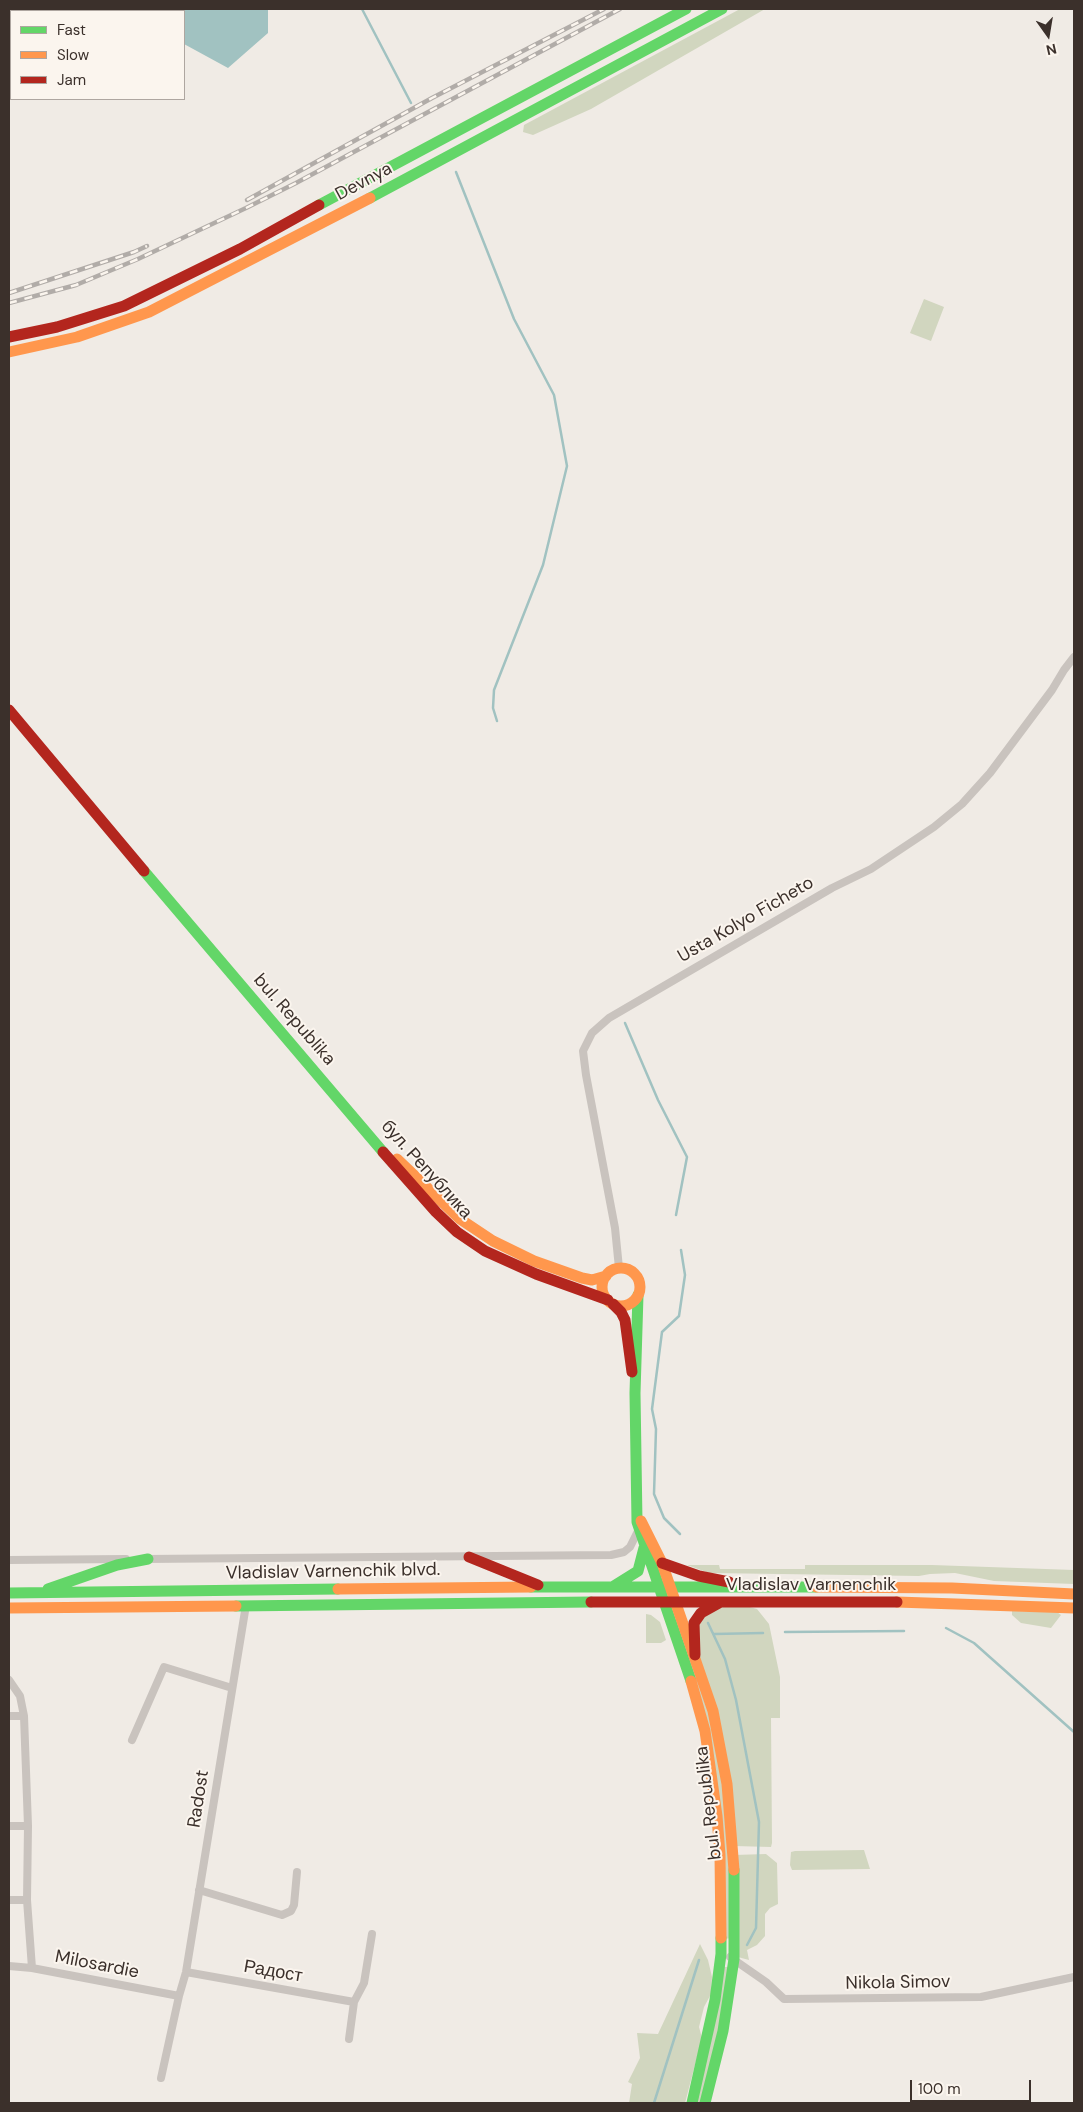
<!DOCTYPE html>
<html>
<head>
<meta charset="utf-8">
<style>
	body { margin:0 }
	#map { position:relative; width:1083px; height:2112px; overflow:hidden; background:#f0ebe5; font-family:"DM Sans",sans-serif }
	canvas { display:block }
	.frame { position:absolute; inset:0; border:10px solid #3b302b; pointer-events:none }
	.legend { position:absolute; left:10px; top:10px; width:175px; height:90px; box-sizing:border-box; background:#fbf5ee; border:1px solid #aea6a0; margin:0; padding:6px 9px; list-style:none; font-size:15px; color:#3b302b }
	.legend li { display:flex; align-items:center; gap:10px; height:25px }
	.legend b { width:25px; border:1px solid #aea6a0 }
	.north { position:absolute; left:1023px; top:10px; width:50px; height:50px; -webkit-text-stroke:4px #fbf5ee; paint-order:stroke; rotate:167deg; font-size:14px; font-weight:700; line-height:20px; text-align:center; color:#3b302b }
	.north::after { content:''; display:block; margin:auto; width:18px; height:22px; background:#3b302b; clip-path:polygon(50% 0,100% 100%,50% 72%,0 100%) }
	.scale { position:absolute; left:910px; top:2080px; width:121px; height:22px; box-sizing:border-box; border:2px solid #3b302b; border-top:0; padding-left:6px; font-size:15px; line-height:18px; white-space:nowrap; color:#3b302b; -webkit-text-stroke:4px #fbf5ee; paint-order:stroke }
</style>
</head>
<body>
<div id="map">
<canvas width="1083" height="2112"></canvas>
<div class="frame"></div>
<ul class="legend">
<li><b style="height:6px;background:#63d668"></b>Fast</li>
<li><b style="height:6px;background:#ff974d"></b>Slow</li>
<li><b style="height:6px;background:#b3261e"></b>Jam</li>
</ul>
<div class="north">N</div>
<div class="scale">100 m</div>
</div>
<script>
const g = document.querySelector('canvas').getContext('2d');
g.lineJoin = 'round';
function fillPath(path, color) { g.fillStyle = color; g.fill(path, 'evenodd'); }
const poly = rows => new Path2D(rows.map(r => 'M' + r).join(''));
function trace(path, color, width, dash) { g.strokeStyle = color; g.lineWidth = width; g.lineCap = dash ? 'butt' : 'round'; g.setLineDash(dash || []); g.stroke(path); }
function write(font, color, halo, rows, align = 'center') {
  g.font = font + ' "DM Sans",sans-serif'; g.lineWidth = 4; g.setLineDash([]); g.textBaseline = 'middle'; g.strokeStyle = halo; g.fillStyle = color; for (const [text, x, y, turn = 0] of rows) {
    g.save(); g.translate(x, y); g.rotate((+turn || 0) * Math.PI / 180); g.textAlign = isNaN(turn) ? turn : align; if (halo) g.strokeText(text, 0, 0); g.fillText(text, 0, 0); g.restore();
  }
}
fillPath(poly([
	[740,9,765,9,591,109,533,135,523,132,524,125],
	[924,299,944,307,931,341,910,333],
	[687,1565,719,1565,720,1569,805,1569,805,1565,932,1565,1074,1570,1074,1584,994,1581,955,1573,930,1574,919,1576,709,1573],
	[735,1603,757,1609,769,1624,780,1677,780,1718,771,1718,772,1843,771,1847,734,1846,734,1855,766,1854,777,1863,778,1904,770,1908,765,1914,765,1936,757,1945,747,1950,749,1960,734,1956,734,1938,721,1939,705,1731,670,1621,682,1618,694,1652,701,1613],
	[1012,1611,1057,1612,1061,1615,1051,1628,1021,1623,1012,1615],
	[646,1614,651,1615,660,1622,666,1640,661,1643,646,1643],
	[864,1850,870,1869,792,1870,790,1865,791,1852,795,1851],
	[700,1944,708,1960,712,1977,711,1994,704,2007,699,2027,702,2038,685,2103,629,2103,632,2084,628,2082,640,2058,637,2033,658,2034],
	[720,1967,733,1967,705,2103,692,2103]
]), '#d1d6bf');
fillPath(poly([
	[9,9,268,9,268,33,228,68,184,44,184,11,11,11,11,82,9,81]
]), '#a1c2c1');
trace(poly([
	[362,9,411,103],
	[456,172,514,319,554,395,567,466,543,565,494,690,493,708,497,721],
	[625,1023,658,1100,687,1157,676,1215],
	[680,1534,664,1518,654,1494,656,1429,652,1409,662,1332,679,1316,685,1275,681,1250],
	[708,1623,725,1659,736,1700,759,1822,756,1928,747,1945],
	[946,1628,974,1643,1074,1732],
	[785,1632,904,1631],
	[714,1634,763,1633],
	[654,2103,699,1960]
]), '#a1c2c1', 2.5);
trace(poly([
	[619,1268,615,1228,586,1075,583,1051,592,1033,609,1018,832,888,871,869,934,827,962,804,990,773,1052,690,1064,670,1074,657],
	[145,1559,611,1555,624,1552,630,1547,638,1531],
	[9,1560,126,1559],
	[9,1680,20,1696,24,1716,28,1826,27,1900,32,1968],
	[9,1716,24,1716],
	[132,1740,164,1667,232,1688],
	[9,1826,28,1826],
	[199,1890,282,1915,291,1911,294,1905,297,1872],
	[9,1900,27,1900],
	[730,1957,766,1982,784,1999,981,1997,1074,1977],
	[9,1966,32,1968,179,1996],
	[186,1972,354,2002],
	[349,2039,354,2002,364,1983,372,1934],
	[161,2078,179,1996,186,1972,246,1605]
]), '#c9c3be', 8);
trace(poly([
	[370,198,722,9],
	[319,205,686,9],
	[144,871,383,1152],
	[638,1295,635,1393,637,1522,691,1681],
	[614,1586,638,1571,644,1548],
	[531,1587,816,1587],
	[48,1589,117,1565,148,1559],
	[9,1593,338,1589],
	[236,1606,591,1602],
	[692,2103,715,2000,721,1954,721,1938],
	[705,2103,723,2031,734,1959,734,1870]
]), '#63d668', 11);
trace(poly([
	[9,352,77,337,149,312,370,198],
	[397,1159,460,1219,493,1241,534,1261,582,1278,592,1280,606,1276],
	'602 1287a19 19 0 1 1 38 0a19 19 0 1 1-38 0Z',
	[641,1521,662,1563,713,1711,727,1784,734,1870],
	[816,1587,952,1588,1074,1594],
	[338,1589,531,1587],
	[897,1602,1074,1608],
	[9,1608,236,1606],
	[691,1681,705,1731,717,1816,720,1855,721,1938]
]), '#ff974d', 11);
trace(poly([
	[9,337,57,327,124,306,240,249,319,205],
	[9,710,144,871],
	[383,1152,436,1212,457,1232,485,1251,536,1274,608,1300],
	[613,1304,621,1312,625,1320,632,1372],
	[469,1557,538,1585],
	[662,1563,699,1576,729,1582],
	[591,1602,897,1602],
	[695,1655,694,1623,701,1613,719,1603]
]), '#b3261e', 11);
const rail = poly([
	[247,200,432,98,604,9],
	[9,293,134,252,147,246],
	[9,303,76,285,138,259,246,208,296,183,620,9]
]);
trace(rail, '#b1aca8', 4.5);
trace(rail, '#fbf5ee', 2.5, [8]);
write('18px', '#3b302b', '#fbf5ee', [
	["Devnya",364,182,-28],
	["Usta Kolyo Ficheto",746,920,-30],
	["bul. Republika",294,1020,49],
	["бул. Република",426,1170,48],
	["Vladislav Varnenchik blvd.",333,1572,-1],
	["Vladislav Varnenchik",811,1585],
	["Radost",199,1799,-81],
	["bul. Republika",709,1803,-97],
	["Milosardie",97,1965,11],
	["Радост",273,1972,10],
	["Nikola Simov",898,1983,-1]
]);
</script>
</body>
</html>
